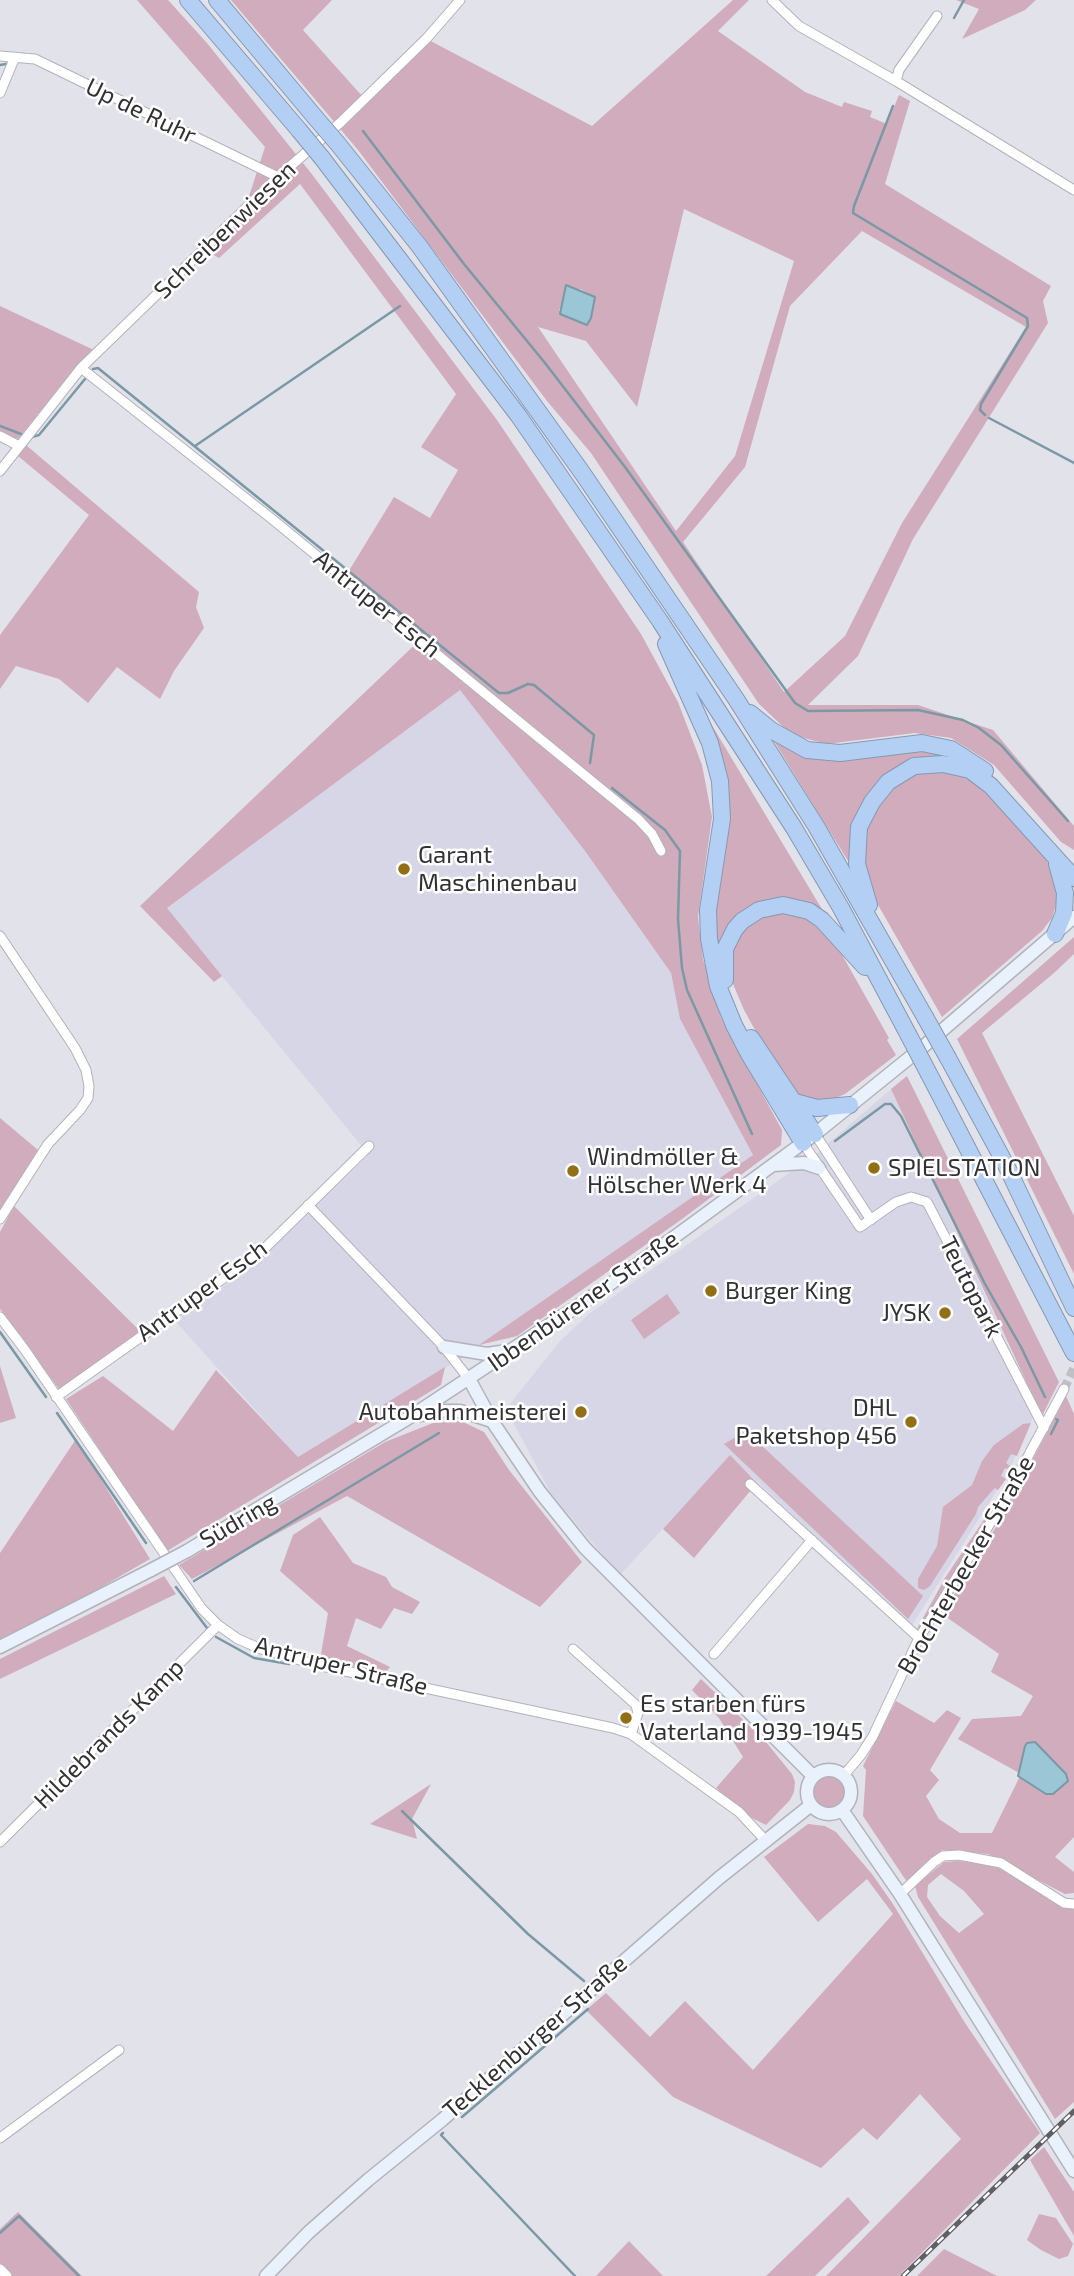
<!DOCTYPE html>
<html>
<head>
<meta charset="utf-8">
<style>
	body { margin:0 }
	canvas { display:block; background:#e2e2eb }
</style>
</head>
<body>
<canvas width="1074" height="2276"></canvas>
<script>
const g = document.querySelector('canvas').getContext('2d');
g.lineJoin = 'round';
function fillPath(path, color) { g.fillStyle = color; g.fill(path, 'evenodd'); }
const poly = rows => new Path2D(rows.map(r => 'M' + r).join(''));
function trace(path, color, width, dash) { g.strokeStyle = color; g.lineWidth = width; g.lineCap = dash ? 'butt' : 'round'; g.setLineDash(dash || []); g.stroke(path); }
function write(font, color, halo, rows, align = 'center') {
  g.font = font + ' "Exo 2",sans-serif'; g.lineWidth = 5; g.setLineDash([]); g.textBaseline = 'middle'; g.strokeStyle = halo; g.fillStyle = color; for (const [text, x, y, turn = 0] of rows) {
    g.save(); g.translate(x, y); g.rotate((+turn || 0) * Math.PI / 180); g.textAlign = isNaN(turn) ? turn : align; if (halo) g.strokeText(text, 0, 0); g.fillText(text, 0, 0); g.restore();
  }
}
fillPath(poly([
	[460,689,585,851,671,973,680,1019,753,1155,460,1359,298,1457,175,1321,263,1258,369,1155,166,908],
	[891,1089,1037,1409,1007,1474,911,1627,730,1456,620,1575,552,1495,506,1409,560,1341,590,1313,816,1154]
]), '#d7d6e6');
fillPath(poly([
	[137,0,168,0,207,43,311,173,497,420,641,634,678,702,702,765,712,817,698,917,703,959,721,1018,782,1130,781,1145,682,1219,517,1336,479,1345,753,1155,680,1019,671,973,585,851,460,690,167,908,222,976,214,982,140,906,424,636,347,574,394,497,430,518,458,470,421,447,456,394,300,184,219,258,210,253,241,221,265,147],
	[231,0,332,0,303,30,363,97,423,37,592,126,733,0,749,0,718,31,805,92,842,107,844,102,872,111,870,117,887,124,899,95,910,101,885,184,1051,286,1043,301,1048,323,913,539,858,656,808,705,918,705,993,730,1074,826,1074,850,1061,842,994,765,951,738,915,733,827,744,792,735,759,704,591,453,547,401,358,150],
	[684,209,794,261,735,456,676,531,538,327,586,341,637,407],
	[862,231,1026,327,902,523,845,636,784,692,683,542,745,467,790,306],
	[580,289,595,297,587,325,559,310],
	[956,0,1036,0,1025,10,962,39,979,9],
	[0,306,94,350,77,365,18,439,0,432],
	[26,445,199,592,196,607,204,628,174,671,160,699,117,667,88,703,59,679,16,666,0,689,0,635,89,515,18,456],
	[707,717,829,921,758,907,719,962,711,922,724,837],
	[772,738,788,746,941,749,954,761,884,780,853,869],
	[929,770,959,774,980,786,1045,858,1051,869,1058,899,1052,918,1042,931,942,1017,873,896,865,871,864,840,869,820,877,805,892,787,911,775],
	[787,913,805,919,822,931,841,953,889,1038,887,1040,896,1055,845,1094,824,1103,802,1098,797,1092,765,1048,744,1010,733,984,731,957,738,937,755,920,770,914],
	[1074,937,1074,954,1054,973,982,1033,1074,1216,1074,1274,957,1039],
	[907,1076,1059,1382,1042,1416,891,1089],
	[0,1118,38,1150,0,1212],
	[14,1206,141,1332,59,1389,0,1309,0,1232],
	[667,1294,680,1313,644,1339,631,1320],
	[0,1366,16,1418,0,1423],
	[445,1367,441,1385,167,1551,66,1399,103,1376,173,1431,216,1370,298,1457],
	[1066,1396,1074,1414,1074,1837,1055,1857,1074,1872,1074,1893,1065,1894,988,1854,942,1850,907,1882,863,1816,866,1770,863,1766,896,1701,934,1723,947,1710,961,1718,930,1770,939,1780,926,1796,939,1819,960,1833,992,1833,1021,1774,958,1739,972,1719,1021,1716,1033,1696,991,1672,999,1654,942,1614,1004,1514],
	[461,1421,484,1432,509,1470,582,1562,540,1607,347,1496,192,1579,179,1565,385,1442,433,1423],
	[1031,1423,1017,1456,1011,1454,1006,1463,1011,1467,1010,1470,1005,1468,1001,1476,1006,1479,998,1490,995,1488,991,1492,978,1507,976,1514,930,1586,924,1590,918,1588,918,1579,937,1546,943,1507,972,1485,982,1461,994,1445,1023,1424],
	[746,1431,923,1596,908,1619,724,1444],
	[76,1439,150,1559,51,1616,0,1640,0,1553],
	[730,1455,757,1483,694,1558,663,1529],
	[997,1500,993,1511,940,1594,921,1627,917,1629,945,1578],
	[320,1517,353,1563,386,1577,392,1587,420,1602,412,1614,394,1608,381,1629,356,1618,347,1646,390,1667,385,1673,320,1660,328,1613,280,1571,293,1535],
	[164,1576,176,1594,0,1679,0,1659],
	[701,1679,766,1742,792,1774,795,1782,794,1792,790,1800,766,1825,750,1817,716,1788,743,1757,719,1718,692,1690],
	'812 1792a17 17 0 1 1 34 0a17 17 0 1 1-34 0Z',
	[431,1784,412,1819,417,1839,370,1824],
	[808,1824,825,1826,836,1832,872,1874,893,1904,965,2023,1040,2133,899,2276,826,2276,961,2139,920,2094,877,2140,863,2128,821,2168,673,2097,586,2010,606,1993,650,2037,685,2001,753,2070,893,1914,867,1879,818,1922,764,1857],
	[958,1861,986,1863,1001,1869,1058,1905,1074,1904,1074,2102,1055,2119,918,1897,915,1886,944,1862],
	[941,1874,964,1891,984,1914,959,1933,940,1916,927,1897,928,1885],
	[1044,2147,1074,2192,1074,2236,1030,2160],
	[848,2197,870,2222,815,2276,766,2276],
	[18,2212,82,2276,12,2276,0,2265,0,2229],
	[1039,2214,1056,2218,1073,2244,1068,2256,1059,2259,1041,2250,1027,2240],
	[629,2241,663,2276,596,2276],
	[944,2249,997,2276,917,2276]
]), '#d1acbd');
const water = poly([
	[566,285,595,297,591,318,587,325,560,314,566,285],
	[1035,1742,1066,1774,1068,1781,1053,1794,1046,1794,1018,1776,1025,1746,1027,1743,1035,1742]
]);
fillPath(water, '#9ac6d6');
trace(water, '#7a99a5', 2);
trace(poly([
	[954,18,964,0],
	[0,65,6,64],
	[893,106,854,206,853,213,1027,318,1028,326,981,404,980,410,985,415],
	[363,131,464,264,545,363,625,467,795,703,808,711,918,710,963,720,979,728,1001,745,1068,821],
	[93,369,98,368,499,693,508,693,528,684,534,685,594,735,590,763],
	[989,418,1074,463],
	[0,426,21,434],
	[32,437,39,435,85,379],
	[195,446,400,306],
	[612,788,665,830,680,851,678,919,682,968,687,990,752,1134],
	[835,1141,885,1104,891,1104,901,1116,985,1284,1021,1347,1045,1397],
	[0,1332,46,1397],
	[57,1413,146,1543],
	[1051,1434,1058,1420,1056,1419],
	[194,1581,439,1433],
	[176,1587,207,1628],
	[216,1637,254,1658,289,1664],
	[402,1811,528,1934,584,1981],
	[462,2117,588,2009],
	[443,2133,441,2135,575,2276],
	[0,2233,19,2216,79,2276]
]), '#7a99a5', 2.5);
trace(poly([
	[1064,1389,1074,1368]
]), '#bfbfc6', 9, [9, 4.5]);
const street = poly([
	[772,0,799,26,896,81],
	[937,16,899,70,896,81,1074,190],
	[0,56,35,59,278,177],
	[0,93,15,57],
	[81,368,272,519,638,819,652,834,661,851],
	[0,436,19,446],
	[0,471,81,368,278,177,341,122,427,38,460,0],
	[0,936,75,1048,86,1070,89,1086,88,1098,80,1110,48,1144,0,1219],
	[815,1134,871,1220],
	[803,1143,860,1227,896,1202,911,1197,927,1202,1044,1428],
	[308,1205,444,1347,469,1379],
	[0,1317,25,1350,202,1609,218,1625,238,1639,261,1649,317,1665,613,1728,631,1734,739,1812,765,1840],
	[56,1397,262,1251,369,1146],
	[750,1484,919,1638],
	[573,1649,636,1705,638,1713,631,1734],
	[714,1654,812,1540],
	[844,1775,861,1755,873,1736,919,1638,1004,1501,1064,1389],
	[0,1842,218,1625],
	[900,1894,934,1862,943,1856,959,1855,1001,1863,1064,1903,1074,1904],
	[0,2138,119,2050],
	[0,2269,7,2276]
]);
const secondary = poly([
	[773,1165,804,1163,819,1168],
	[444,1347,487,1354,507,1351],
	[469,1379,492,1421,540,1492,585,1548,813,1776],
	[421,1415,438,1411,460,1411,492,1421],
	[187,1551,410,1417,602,1290,815,1134,924,1046,1074,917],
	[0,1647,151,1570],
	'807 1792a22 22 0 1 1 44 0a22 22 0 1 1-44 0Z',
	[842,1810,900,1894,1074,2171],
	[266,2276,309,2232,368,2180,442,2120,719,1878,811,1805]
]);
const highway = poly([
	[188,0,299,130],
	[217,0,314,116],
	[338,144,420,247,581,471,736,699,816,826,925,1017],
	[322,158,518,415,660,621,794,828,841,908,908,1034],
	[666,644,710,743,720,781,722,819,708,910,709,939,718,986,734,1025,749,1054,803,1143],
	[750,713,771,730,807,750,840,753,922,743,951,749,985,771],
	[869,905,857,864,859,827,872,802,888,782,914,766,943,764,970,770,991,786,1074,878],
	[1055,934,1064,913,1065,893,1057,864],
	[725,980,725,949,735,929,742,921,759,910,783,905,809,911,822,920,865,967],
	[751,1038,815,1134],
	[948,1058,1006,1165,1074,1308],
	[929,1074,1074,1353],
	[795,1102,817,1108,850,1105]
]);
trace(street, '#b2b2ba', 11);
trace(secondary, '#b2b2ba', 15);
trace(highway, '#8698b1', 18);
trace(street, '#fff', 9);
trace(secondary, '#e8f1fc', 12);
trace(highway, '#b3d0f4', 16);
const rail = poly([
	[903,2276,1074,2111]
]);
trace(rail, '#5f5f64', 5);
trace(rail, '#fff', 2.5, [8]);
const secondaryBridge = poly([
	[151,1570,187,1551]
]);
const highwayBridge = poly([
	[314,116,338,144],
	[299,130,322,158],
	[925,1017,948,1058],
	[908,1034,929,1074]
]);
trace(secondaryBridge, '#b2b2ba', 15, []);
trace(highwayBridge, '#8698b1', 18, []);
trace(secondaryBridge, '#e8f1fc', 12);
trace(highwayBridge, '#b3d0f4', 16);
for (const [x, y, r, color] of [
	[404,869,7,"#926f16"],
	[874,1168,7,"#926f16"],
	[573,1171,7,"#926f16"],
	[711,1291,7,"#926f16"],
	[945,1313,7,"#926f16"],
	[581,1412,7,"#926f16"],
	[911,1422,7,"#926f16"],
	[626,1718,7,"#926f16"]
]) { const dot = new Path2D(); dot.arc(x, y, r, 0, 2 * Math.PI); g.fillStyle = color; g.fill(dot); trace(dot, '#fff', 2.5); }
write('24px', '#313134', '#fff', [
	["Up de Ruhr",141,111,26],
	["Schreibenwiesen",225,230,-44],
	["Antruper Esch",377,604,39],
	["Teutopark",971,1287,63],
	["Antruper Esch",202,1291,-36],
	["Ibbenbürener Straße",583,1301,-35],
	["Südring",238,1521,-30],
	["Brochterbecker Straße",966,1565,-60],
	["Antruper Straße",341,1666,14],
	["Hildebrands Kamp",109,1734,-45],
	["Tecklenburger Straße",535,2037,-41]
]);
write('24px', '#313134', '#fff', [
	["Garant",418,855],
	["Maschinenbau",418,883],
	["Windmöller &",587,1157],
	["Hölscher Werk 4",587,1185],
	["SPIELSTATION",888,1168],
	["Burger King",725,1291],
	["JYSK",931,1313,"right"],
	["DHL",897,1408,"right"],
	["Paketshop 456",897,1436,"right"],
	["Autobahnmeisterei",567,1412,"right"],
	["Es starben fürs",640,1704],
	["Vaterland 1939-1945",640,1732]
], 'left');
</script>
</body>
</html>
